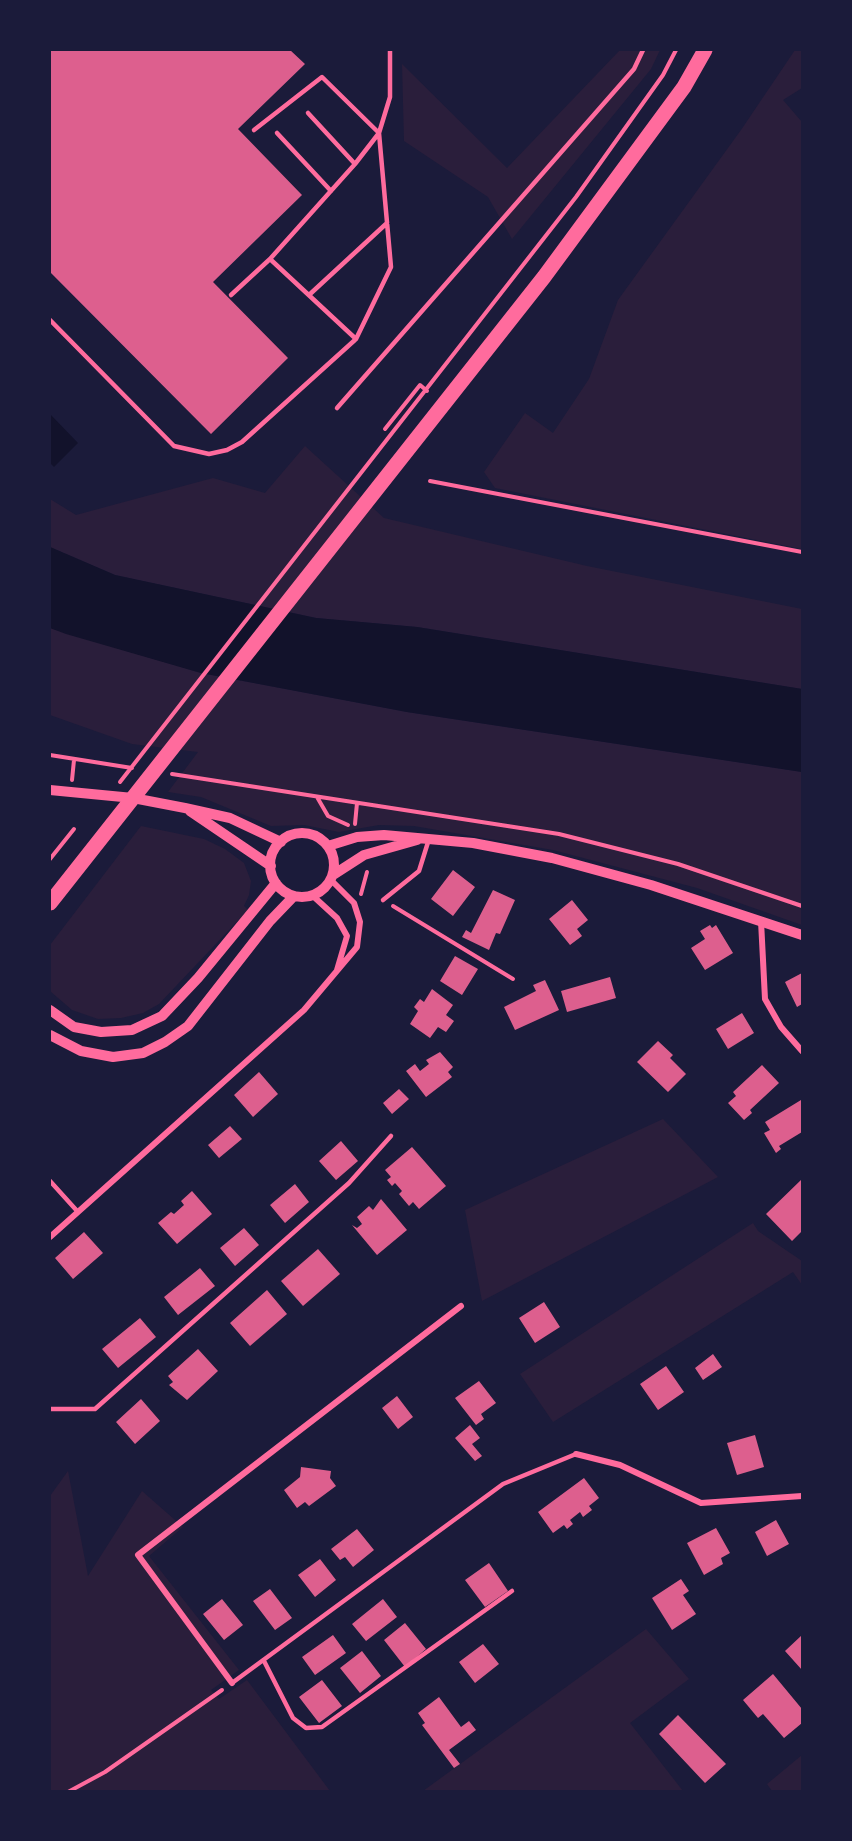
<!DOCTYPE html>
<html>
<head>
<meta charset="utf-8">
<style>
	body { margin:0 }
	#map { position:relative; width:852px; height:1841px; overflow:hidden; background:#1b1b3a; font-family:"Work Sans",sans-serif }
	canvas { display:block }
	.frame { position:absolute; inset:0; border:51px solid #1b1b3a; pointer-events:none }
</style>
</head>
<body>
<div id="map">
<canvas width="852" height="1841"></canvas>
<div class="frame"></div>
</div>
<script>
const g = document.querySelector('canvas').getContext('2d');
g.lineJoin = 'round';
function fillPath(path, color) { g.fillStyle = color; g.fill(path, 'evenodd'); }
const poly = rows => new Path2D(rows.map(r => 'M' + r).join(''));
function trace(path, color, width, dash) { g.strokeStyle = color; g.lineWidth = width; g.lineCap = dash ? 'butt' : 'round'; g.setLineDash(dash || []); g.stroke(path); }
fillPath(poly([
	[620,50,660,50,651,69,512,239,488,197,404,141,402,64,507,168],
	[795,50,802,50,802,88,783,100,802,122,802,549,495,488,484,472,525,413,553,433,589,379,618,300,741,130],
	[305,446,384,518,587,566,802,609,802,689,417,627,316,618,115,575,50,547,50,499,76,515,213,478,265,493],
	[50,628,201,673,407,712,802,772,802,925,697,888,553,850,414,826,379,825,339,832,304,825,271,826,201,797,168,792,198,752,132,744,50,715],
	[141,826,204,839,225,849,244,863,251,881,249,895,244,906,248,910,159,1004,143,1013,121,1018,98,1019,72,1010,50,991,50,945],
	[663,1119,718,1177,482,1301,465,1210],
	[753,1223,758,1231,802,1261,802,1285,793,1272,553,1422,520,1374],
	[68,1471,88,1576,142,1491,183,1527,149,1556,239,1670,211,1690,219,1699,247,1680,330,1791,50,1791,50,1496],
	[646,1629,689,1679,630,1723,683,1791,423,1791],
	[802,1755,802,1791,772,1791,767,1784]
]), '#2a1e3b');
fillPath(poly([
	[50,414,78,443,54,467,50,463],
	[50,547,115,575,316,618,417,627,802,689,802,772,407,712,201,673,66,634,50,628]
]), '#12122b');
fillPath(poly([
	[50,50,290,50,305,64,238,129,302,195,213,282,288,358,211,434,50,272],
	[453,870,475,887,453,916,431,899],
	[493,890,515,900,500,934,496,933,489,950,462,937,466,930,471,933],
	[572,900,588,920,577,929,582,936,570,945,549,919],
	[710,925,712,928,716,925,733,953,705,970,691,948,705,939,700,931],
	[455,956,478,969,462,995,440,981],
	[802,973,802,1004,797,1007,785,982],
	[610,977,616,998,567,1012,561,991],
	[545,980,559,1010,515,1030,504,1007,536,991,533,985],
	[432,989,453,1005,446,1015,454,1021,446,1032,438,1027,430,1038,410,1024,418,1011,414,1007,420,999,424,1002],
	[742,1013,754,1033,728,1049,716,1029],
	[658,1041,673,1055,670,1058,686,1074,668,1092,637,1062],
	[440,1052,453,1067,448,1072,452,1077,426,1097,406,1071,415,1064,420,1071,429,1064,426,1060],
	[762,1065,779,1083,750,1110,752,1113,744,1120,728,1103,736,1096,733,1092],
	[259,1072,278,1094,253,1117,234,1095],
	[399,1089,409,1099,392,1114,383,1103],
	[801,1100,802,1132,779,1146,781,1149,776,1153,764,1133,770,1130,765,1122],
	[230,1126,242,1139,219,1158,208,1145],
	[341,1141,358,1161,336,1180,319,1161],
	[412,1147,446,1186,419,1209,413,1202,409,1206,399,1194,402,1191,395,1183,392,1186,387,1180,391,1177,385,1170],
	[802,1179,802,1231,792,1241,766,1214],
	[295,1184,309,1202,285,1223,270,1205],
	[192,1191,212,1214,177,1244,158,1223,171,1212,174,1214,184,1205,181,1201],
	[381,1199,407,1230,377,1255,352,1225,357,1228,362,1224,357,1217,369,1206,373,1210],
	[244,1228,259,1245,235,1266,220,1248],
	[84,1232,103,1253,73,1279,55,1258],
	[318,1249,340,1274,303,1306,281,1281],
	[200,1268,215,1286,178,1315,164,1297],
	[267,1290,287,1314,250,1346,230,1323],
	[544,1302,560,1327,535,1343,519,1318],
	[140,1318,156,1337,118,1368,102,1349],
	[198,1349,218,1371,187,1400,169,1385,173,1382,168,1376],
	[713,1354,722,1367,703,1380,695,1368],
	[666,1366,684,1392,658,1410,640,1384],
	[479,1381,496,1403,481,1414,484,1419,476,1425,455,1398],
	[397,1396,413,1417,398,1429,382,1408],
	[141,1399,160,1421,135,1444,116,1422],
	[470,1425,480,1438,472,1444,482,1456,475,1461,455,1438],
	[755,1435,764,1467,737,1475,727,1443],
	[301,1467,331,1471,330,1478,336,1486,309,1506,305,1502,297,1508,284,1490,300,1477],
	[584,1478,599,1498,589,1506,592,1510,583,1517,580,1512,570,1520,573,1524,567,1529,564,1525,553,1533,538,1512],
	[776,1520,789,1544,767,1556,755,1532],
	[716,1528,730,1553,721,1558,723,1564,704,1575,687,1543],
	[357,1529,374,1550,353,1567,345,1557,340,1560,331,1549],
	[320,1559,336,1580,315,1597,298,1575],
	[489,1563,508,1591,485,1607,465,1580],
	[681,1579,689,1591,683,1595,696,1614,672,1630,652,1598],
	[270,1589,292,1618,275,1630,253,1601],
	[222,1599,243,1625,224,1640,203,1614],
	[383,1599,397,1617,366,1641,352,1624],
	[405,1623,426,1649,405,1667,384,1640],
	[333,1635,346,1653,315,1675,302,1657],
	[802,1635,802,1670,785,1651],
	[483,1644,499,1664,475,1683,459,1662],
	[362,1651,381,1676,360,1693,340,1668],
	[773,1674,802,1709,802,1723,784,1738,763,1714,758,1718,743,1700],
	[322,1680,342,1706,319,1723,299,1697],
	[439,1697,461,1727,469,1721,476,1730,449,1750,460,1764,454,1768,422,1725,425,1723,418,1713],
	[678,1715,726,1764,705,1783,659,1734]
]), '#dd5f8e');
trace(poly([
	[385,429,420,385,427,391],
	[430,481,802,552],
	[50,755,132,768],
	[172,774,559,834,678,864,802,906],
	[72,780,74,760],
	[120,782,576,197,663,75,676,50],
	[317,797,328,816,348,825],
	[355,824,357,803],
	[50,859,74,829],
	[361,894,367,872],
	[393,906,513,979],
	[68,1792,105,1772,222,1690]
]), '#ff6b9d', 4);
trace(poly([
	[308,113,355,164],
	[254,130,322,77,379,133,391,267,356,339],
	[277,133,331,191],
	[231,295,270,259],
	[309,295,387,223],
	[50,320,174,446,209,454,227,450,242,442,356,339,270,259,355,164,379,133,390,97,390,50],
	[337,408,634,69,643,50],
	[383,900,419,871,429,839],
	[50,1181,78,1212],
	[50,1409,95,1409,349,1183,391,1136],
	[264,1661,293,1718,306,1728,322,1727,512,1591],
	[232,1683,503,1484,576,1454]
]), '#ff6b9d', 4.5);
trace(poly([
	[313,896,337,918,347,936,337,970],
	[761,921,765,999,781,1027,802,1051],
	[50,1237,304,1010,357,947,360,922,354,903,331,880],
	[576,1454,620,1465,701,1503,802,1496],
	[232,1683,138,1555,461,1306]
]), '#ff6b9d', 6);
trace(poly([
	[50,790,133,798,185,808,230,818,281,842],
	[190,811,271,866],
	'270 865a32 32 0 1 1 64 0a32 32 0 1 1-64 0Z',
	[328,846,357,837,384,835,473,843,552,858,651,885,802,935],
	[333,875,364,855,417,840],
	[50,1010,74,1027,101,1032,132,1030,162,1016,198,978,276,883],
	[50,1035,81,1051,113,1057,143,1053,165,1042,188,1026,270,921,294,896]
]), '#ff6b9d', 10);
trace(poly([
	[50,903,544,277,684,87,705,50]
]), '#ff6b9d', 15);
</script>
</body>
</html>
